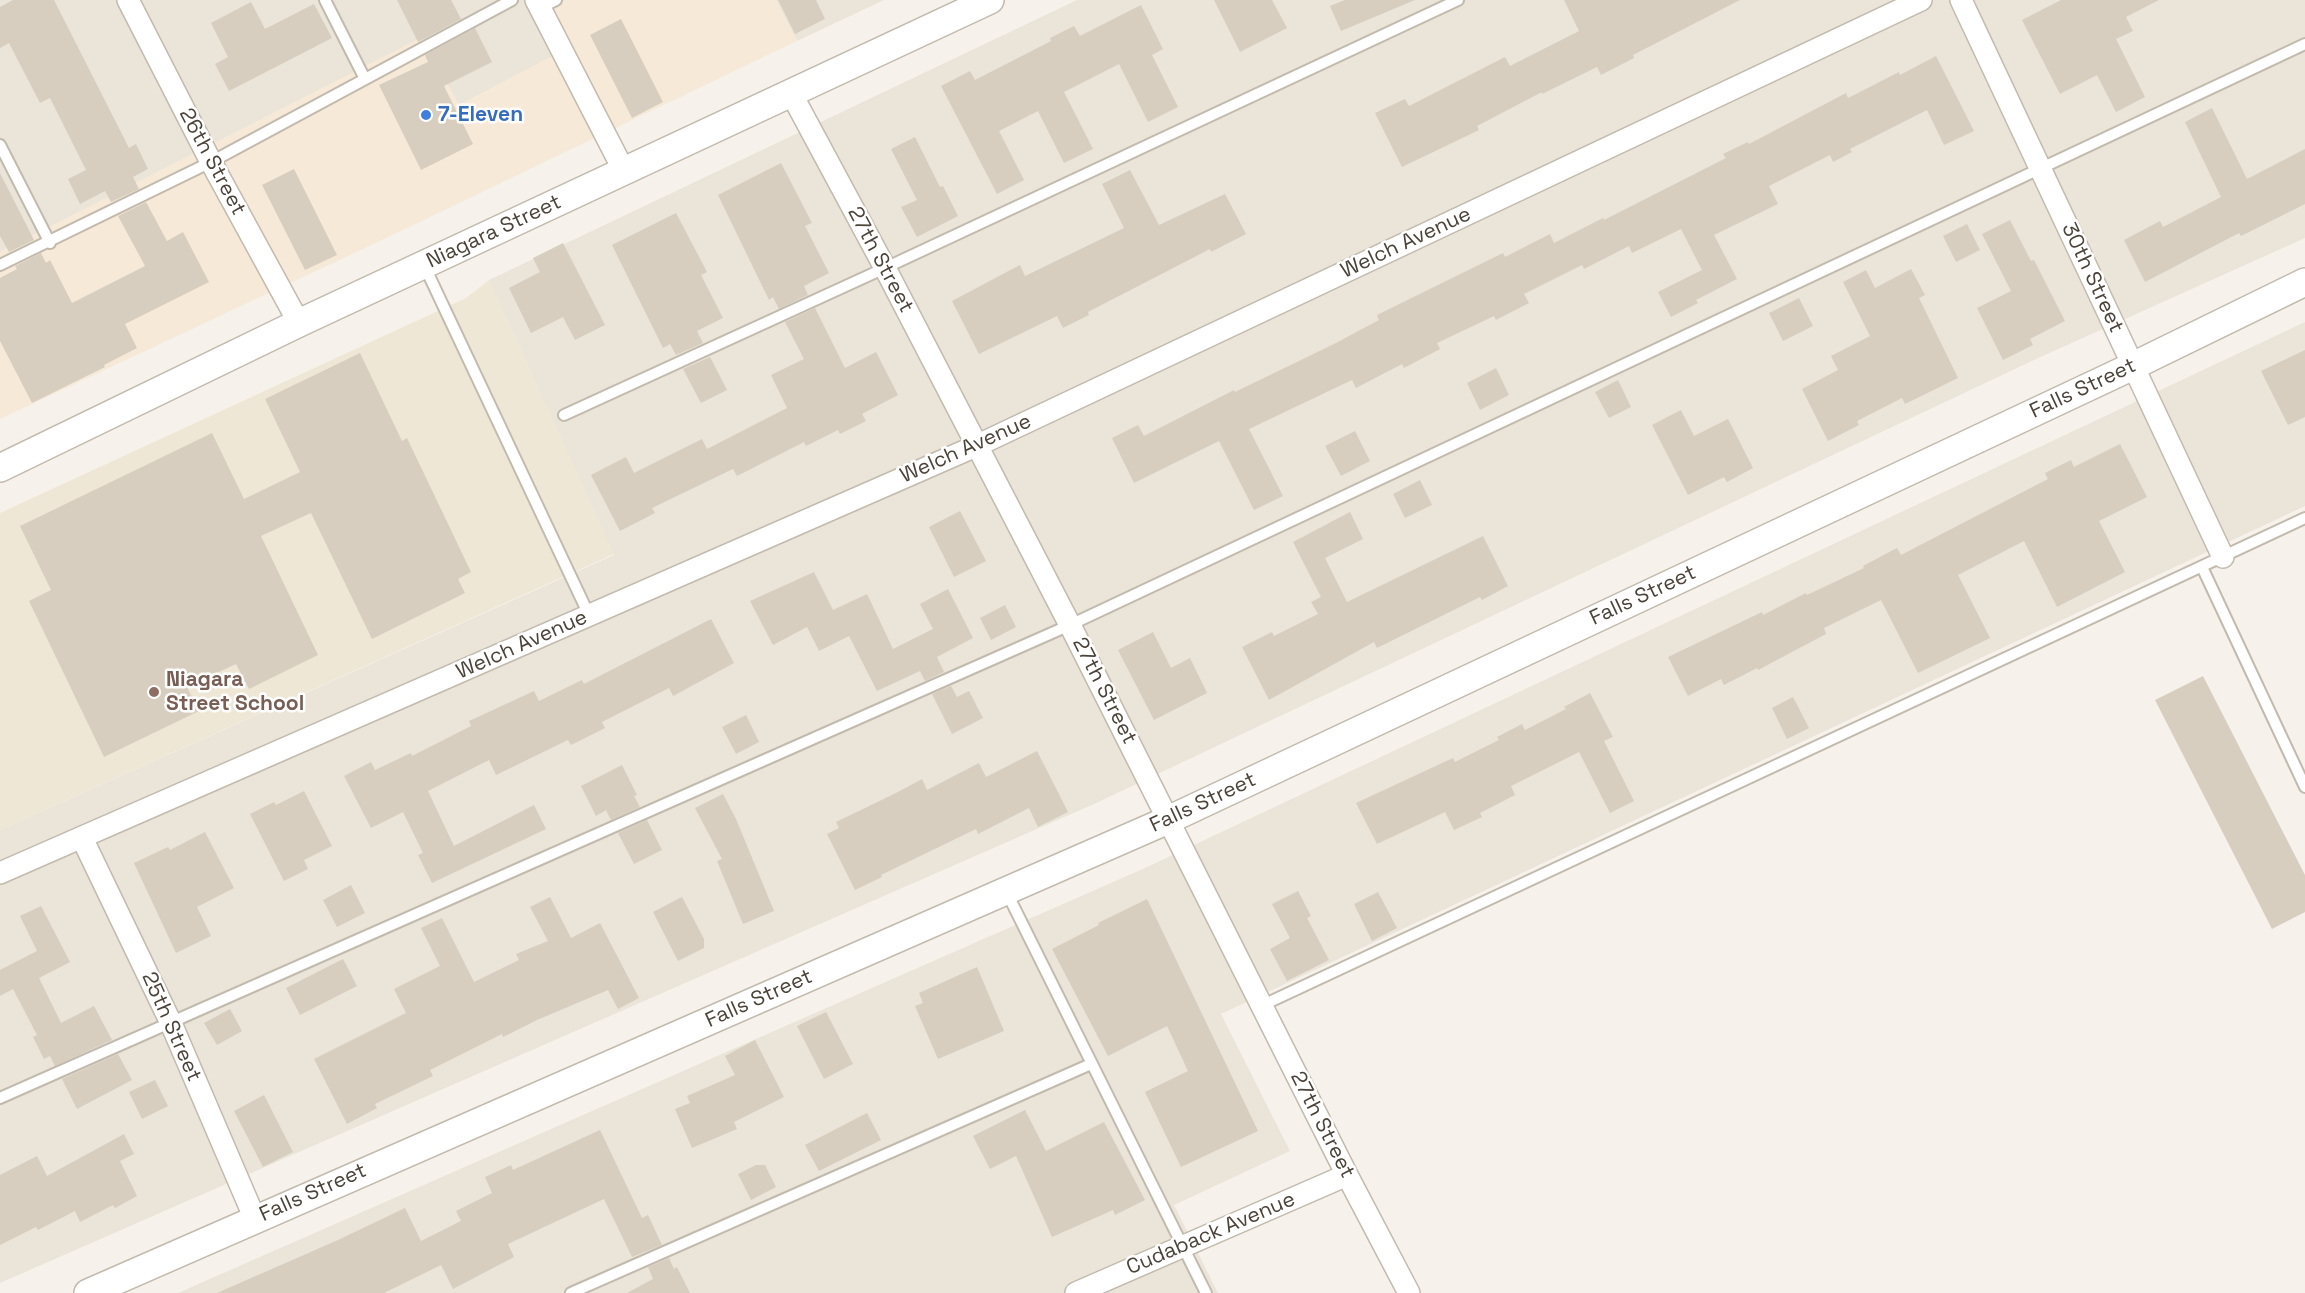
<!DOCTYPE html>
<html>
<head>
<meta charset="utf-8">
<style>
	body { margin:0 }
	canvas { display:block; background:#f6f2eb }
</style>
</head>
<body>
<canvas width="2305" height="1293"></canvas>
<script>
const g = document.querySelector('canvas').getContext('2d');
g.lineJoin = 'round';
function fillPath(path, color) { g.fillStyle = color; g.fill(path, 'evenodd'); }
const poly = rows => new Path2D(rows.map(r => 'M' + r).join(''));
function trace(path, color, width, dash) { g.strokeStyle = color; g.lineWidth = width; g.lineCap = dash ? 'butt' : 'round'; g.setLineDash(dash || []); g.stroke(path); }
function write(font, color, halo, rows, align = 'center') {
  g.font = font + ' "Space Grotesk",sans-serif'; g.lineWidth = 5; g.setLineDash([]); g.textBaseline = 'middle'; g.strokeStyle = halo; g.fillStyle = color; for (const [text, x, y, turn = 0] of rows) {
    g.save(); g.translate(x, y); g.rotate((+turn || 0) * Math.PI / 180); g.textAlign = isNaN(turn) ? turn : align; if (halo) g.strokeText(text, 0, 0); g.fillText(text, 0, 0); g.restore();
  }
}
fillPath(poly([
	[0,0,566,0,552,7,572,46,459,105,422,38,0,252],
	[776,0,884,0,797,41],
	[1077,0,2305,0,2305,238,2036,359,1094,804,0,1283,0,830,614,555,489,280],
	[2305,322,2305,506,1221,1014,1290,1151,1174,1205,1218,1293,178,1293,1145,868]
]), '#eae4d9');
fillPath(poly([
	[566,0,776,0,797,41,380,241,0,419,0,252,422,37,459,105,571,46,552,7]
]), '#f7e9d7');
fillPath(poly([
	[489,280,614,554,0,830,0,513,466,298]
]), '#efe7d5');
fillPath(poly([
	[13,0,54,0,129,148,136,144,148,169,133,177,139,189,111,202,105,191,80,204,68,179,86,170,50,98,40,103,9,43,0,48,0,7],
	[397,0,451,0,461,19,418,42],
	[778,0,816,0,825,19,795,34],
	[1214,0,1272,0,1287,28,1240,52],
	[1345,0,1415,0,1341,31,1330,6],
	[1564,0,1740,0,1633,55,1634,58,1601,75,1597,67,1542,94,1542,92,1477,126,1479,130,1402,167,1375,113,1405,99,1409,106,1505,57,1510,66,1579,31],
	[2061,0,2159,0,2126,17,2133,31,2116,39,2145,97,2116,112,2097,75,2060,94,2022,20],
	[251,2,265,29,314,4,332,38,229,91,215,64,228,57,211,23],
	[1141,5,1163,49,1152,55,1178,107,1148,122,1119,64,1064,92,1093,149,1064,163,1038,111,999,131,1024,180,997,194,941,86,970,71,975,80,1051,41,1050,38,1074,26,1080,36],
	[621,19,663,102,632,118,590,35],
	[475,28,492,62,444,86,473,144,421,170,379,85,428,62,425,55],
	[1936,56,1974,131,1944,145,1927,110,1850,149,1852,152,1833,162,1830,155,1769,186,1778,204,1714,235,1737,279,1696,300,1698,303,1671,317,1658,292,1702,270,1681,229,1632,253,1629,246,1584,269,1582,265,1524,294,1529,303,1496,320,1494,316,1437,343,1440,349,1404,368,1402,364,1356,388,1352,380,1249,429,1283,496,1254,510,1219,441,1134,483,1112,438,1138,425,1144,436,1234,390,1235,392,1334,344,1379,320,1377,315,1503,253,1505,257,1550,234,1554,243,1603,218,1604,220,1726,158,1723,154,1748,142,1749,144,1846,93,1848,98,1899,72,1900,75],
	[2212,108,2247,179,2305,149,2305,204,2241,236,2239,233,2145,282,2124,240,2160,221,2163,227,2221,197,2185,122],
	[915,137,940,187,943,186,958,216,917,237,901,207,917,200,891,149],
	[781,163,812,223,805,226,829,273,804,286,808,295,779,309,773,297,769,300,718,195],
	[294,169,337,255,305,270,262,185],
	[1130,170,1159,225,1225,194,1246,234,1211,252,1210,249,1088,312,1089,315,1063,328,1057,316,979,354,952,301,1020,265,1025,276,1124,228,1102,184],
	[0,173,34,240,9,252,0,236],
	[146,202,167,241,183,232,209,282,125,324,137,348,104,365,105,367,32,403,0,341,0,278,17,269,15,266,41,253,46,263,50,260,72,303,145,266,118,216],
	[676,213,707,272,701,275,723,318,697,331,703,343,676,355,670,344,663,348,612,245],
	[2010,220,2031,261,2034,260,2065,321,2030,339,2033,345,2003,360,1977,308,2011,291,1982,234],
	[1967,224,1980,250,1956,262,1943,236],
	[563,243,605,325,575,340,563,317,531,333,509,288,540,272,533,258],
	[1911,269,1925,295,1919,298,1958,378,1905,404,1902,398,1857,421,1859,425,1828,441,1802,389,1838,370,1831,356,1870,336,1843,282,1866,270,1875,288],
	[1799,298,1813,326,1783,341,1769,313],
	[815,308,845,368,876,352,898,395,862,414,866,421,840,434,838,430,806,446,804,442,737,476,733,469,652,508,655,513,620,531,591,475,626,457,634,473,702,439,707,449,787,408,771,375,804,359,785,322],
	[2305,350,2305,417,2288,425,2261,371],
	[360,353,402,441,407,438,471,572,458,579,465,593,372,639,311,513,261,536,318,655,249,689,236,664,187,687,199,711,104,757,29,601,51,590,20,526,212,433,244,499,300,472,265,399],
	[710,357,727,390,701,403,683,369],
	[1496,368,1509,395,1480,410,1467,383],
	[1618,380,1631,407,1609,418,1595,392],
	[1681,410,1694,436,1728,419,1753,468,1727,482,1724,477,1688,495,1652,425],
	[1355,431,1370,461,1341,476,1325,446],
	[2120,444,2147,497,2099,521,2125,572,2057,607,2024,541,1958,575,1990,638,1918,673,1881,600,1824,628,1826,634,1758,670,1757,668,1724,685,1721,679,1688,696,1668,657,1762,612,1763,615,1806,593,1807,595,1864,568,1863,566,1897,548,1901,555,2048,479,2045,473,2071,460,2074,467],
	[1420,480,1432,505,1405,518,1393,494],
	[960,511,986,561,954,577,929,527],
	[1350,512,1363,539,1325,558,1347,602,1483,536,1508,586,1482,600,1480,597,1377,648,1374,642,1269,700,1242,647,1272,632,1274,636,1318,614,1311,602,1321,597,1293,542],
	[814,572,833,610,867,594,893,649,933,629,920,604,948,589,973,638,937,657,944,672,925,681,920,671,877,691,849,636,819,651,807,627,773,645,750,601],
	[1005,605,1016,627,991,640,980,618],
	[711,619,734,663,673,696,669,688,602,722,605,728,571,745,568,740,496,775,489,760,428,791,454,846,534,805,546,829,432,883,418,855,423,853,403,812,371,828,344,776,371,762,375,770,411,753,412,756,471,726,469,721,534,691,539,701,582,680,584,684],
	[1153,632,1171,668,1190,658,1207,693,1154,720,1118,650],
	[2203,676,2305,875,2305,912,2272,929,2155,700],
	[951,686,957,697,969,691,983,718,952,734,932,694],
	[1590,693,1613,737,1604,741,1634,801,1610,813,1579,752,1511,786,1515,795,1480,813,1482,817,1454,830,1445,812,1377,844,1356,803,1453,758,1455,762,1499,740,1497,737,1522,724,1525,730,1566,709,1564,707],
	[1793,697,1809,728,1787,739,1772,708],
	[746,715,759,742,736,754,722,727],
	[1037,751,1068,812,1038,827,1029,808,978,834,976,829,881,875,882,877,855,890,827,834,839,828,836,822,896,793,922,779,927,790,979,763,986,777],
	[622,765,637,795,634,796,640,807,611,820,606,810,596,816,581,786],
	[304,791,332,846,304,860,308,869,284,881,250,814,274,802,276,805],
	[723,794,736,819,774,911,743,924,717,861,722,859,695,808],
	[647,820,662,850,634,864,618,833],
	[205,832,234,888,197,907,211,936,176,953,134,863,168,847,170,850],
	[351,885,365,913,337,927,323,900],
	[1298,891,1311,916,1307,918,1329,960,1287,981,1270,949,1290,938,1272,904],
	[1378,892,1397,928,1372,941,1354,904],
	[550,897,571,938,600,923,639,998,618,1009,608,990,537,1020,503,1037,502,1034,430,1070,433,1076,375,1104,377,1108,347,1124,314,1059,406,1013,394,989,440,966,421,928,442,918,474,982,519,960,516,954,548,941,530,907],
	[682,897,704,939,704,948,678,961,653,912],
	[1147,899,1258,1131,1181,1167,1145,1092,1188,1071,1167,1026,1108,1056,1052,949,1099,925,1098,923],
	[41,906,70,962,39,978,61,1023,94,1006,112,1040,55,1066,50,1056,44,1059,33,1037,37,1035,13,989,0,996,0,970,37,951,20,916],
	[343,959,357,986,300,1015,286,988],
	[977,967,1004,1031,938,1059,915,1006,923,1003,919,993],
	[230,1009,242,1031,217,1045,204,1023],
	[826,1012,853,1064,824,1079,797,1026],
	[755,1040,784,1097,734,1122,737,1129,692,1148,675,1109,690,1103,687,1096,735,1075,725,1056],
	[118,1054,132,1080,77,1109,62,1079],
	[155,1080,168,1106,142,1119,129,1092],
	[264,1095,293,1152,263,1167,234,1111],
	[1025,1110,1046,1151,1104,1122,1145,1200,1115,1215,1113,1210,1052,1237,1016,1156,990,1169,973,1136],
	[867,1113,881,1140,819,1171,805,1145],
	[600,1130,642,1218,648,1215,662,1245,632,1257,604,1199,508,1244,514,1257,453,1289,441,1265,384,1293,217,1293,338,1240,405,1208,421,1241,461,1221,456,1211,492,1193,485,1177,511,1165,513,1170],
	[124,1134,134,1154,120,1161,137,1196,115,1208,113,1205,80,1222,75,1211,38,1230,36,1227,0,1245,0,1175,37,1156,47,1176],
	[756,1165,765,1165,776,1187,751,1200,738,1174],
	[669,1258,674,1269,677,1267,690,1293,627,1293,653,1279,648,1267]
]), '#d8cec0');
const service = poly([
	[325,0,365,79],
	[540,8,556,0],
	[0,145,50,243],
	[0,265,211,162,512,0],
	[424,265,589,615],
	[564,415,885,268,1458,0],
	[2202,567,2305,787],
	[1006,891,1206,1293],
	[1263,1005,2305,518],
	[0,1098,1070,625,2305,44],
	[571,1293,1091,1064]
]);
const minor = poly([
	[128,0,211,162,299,323],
	[536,0,624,171],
	[1961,0,2223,557],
	[791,93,885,268,1070,625,1347,1175,1409,1293],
	[82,838,170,1021,255,1219],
	[0,873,976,446,1921,0],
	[1076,1293,1347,1175]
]);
const tertiary = poly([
	[0,468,299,323,990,0],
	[88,1293,1168,820,2133,366,2305,282]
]);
trace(service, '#c2baad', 14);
trace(minor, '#c2baad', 24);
trace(tertiary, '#c2baad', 30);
trace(service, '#fff', 10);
trace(minor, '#fff', 21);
trace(tertiary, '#fff', 27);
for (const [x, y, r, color] of [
	[426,115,6,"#3f7fe0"],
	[154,692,6,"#8d6e63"]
]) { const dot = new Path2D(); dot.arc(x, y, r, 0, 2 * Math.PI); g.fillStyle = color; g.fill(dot); trace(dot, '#fff', 2); }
write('bold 21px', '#366cbe', '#fff', [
	["7-Eleven",438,115]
], 'left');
write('21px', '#4b4339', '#fff', [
	["26th Street",212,162,62],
	["Niagara Street",494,232,-25],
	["Welch Avenue",1406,243,-25],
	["27th Street",880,260,62],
	["30th Street",2092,278,65],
	["Falls Street",2083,389,-25],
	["Welch Avenue",966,449,-24],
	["Falls Street",1643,596,-25],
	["Welch Avenue",522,645,-24],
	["27th Street",1104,691,63],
	["Falls Street",1203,803,-25],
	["Falls Street",759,999,-24],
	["25th Street",171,1027,66],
	["27th Street",1322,1125,63],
	["Falls Street",313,1193,-24],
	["Cudaback Avenue",1211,1234,-23]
]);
write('bold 21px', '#785e54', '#fff', [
	["Niagara",166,680],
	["Street School",166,704]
], 'left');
</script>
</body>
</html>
